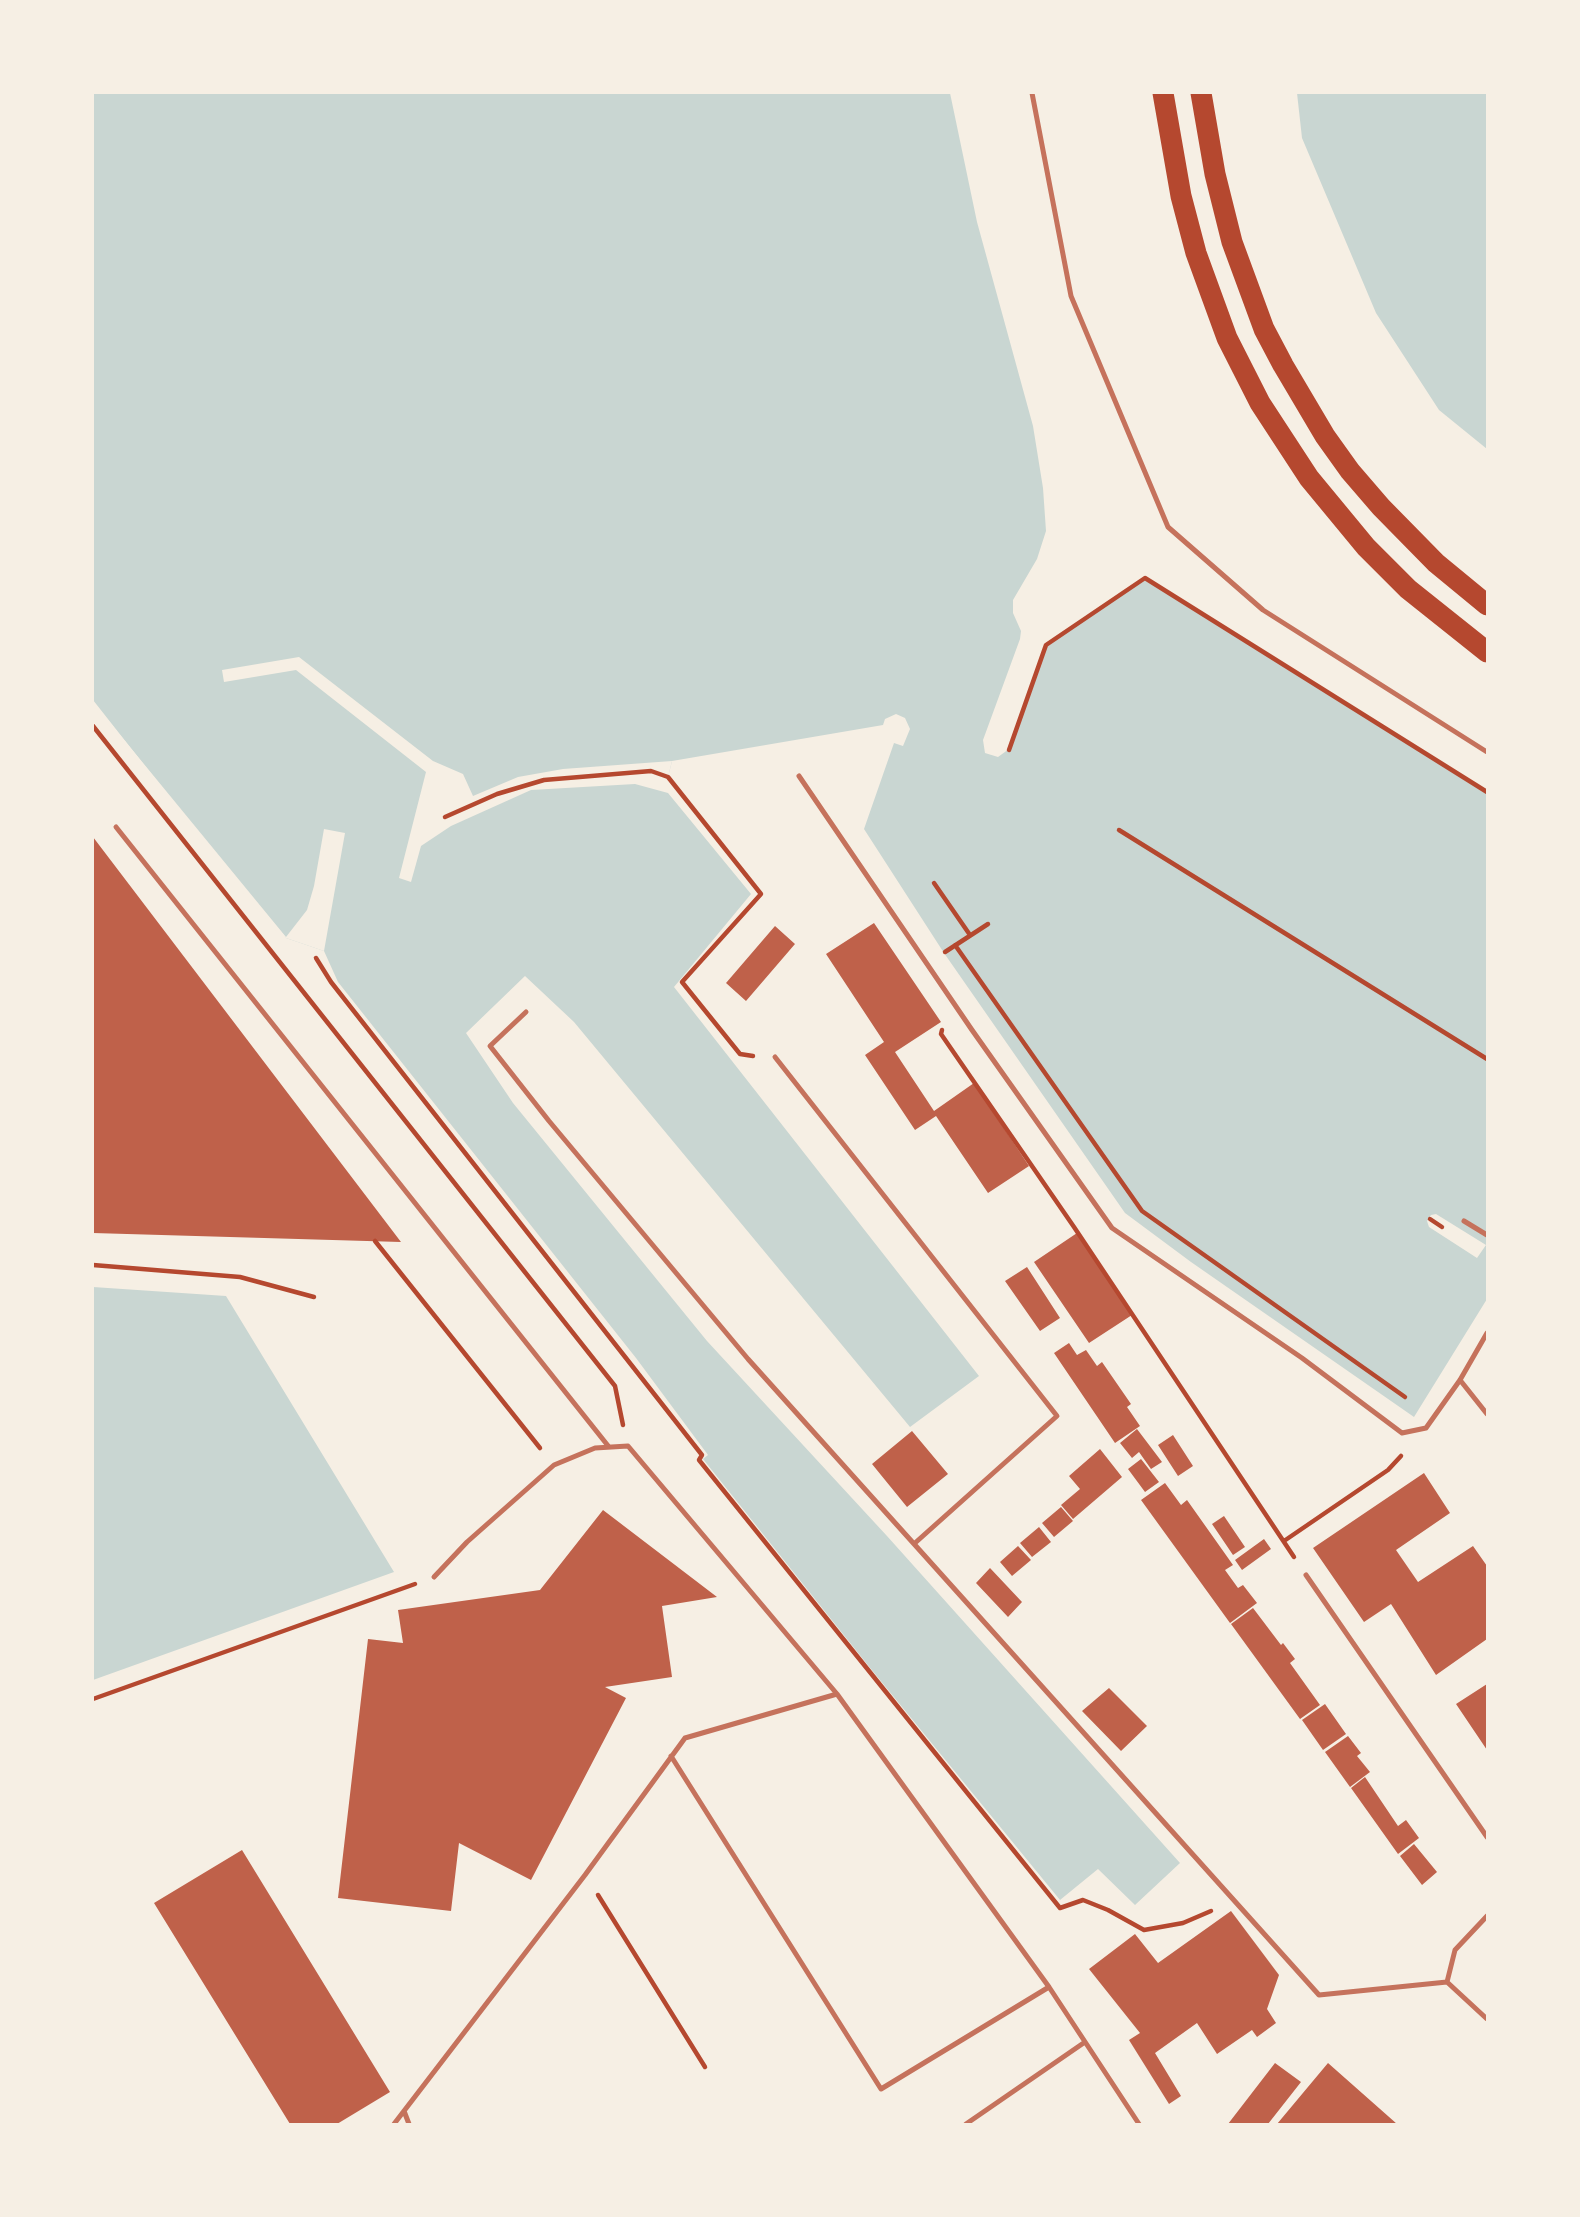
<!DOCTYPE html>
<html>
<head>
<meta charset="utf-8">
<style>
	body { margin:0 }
	#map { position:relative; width:1580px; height:2217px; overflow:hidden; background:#f6efe4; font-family:"PT Serif",serif }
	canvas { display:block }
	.frame { position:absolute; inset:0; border:94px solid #f6efe4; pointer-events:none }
</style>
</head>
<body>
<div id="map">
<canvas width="1580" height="2217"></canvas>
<div class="frame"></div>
</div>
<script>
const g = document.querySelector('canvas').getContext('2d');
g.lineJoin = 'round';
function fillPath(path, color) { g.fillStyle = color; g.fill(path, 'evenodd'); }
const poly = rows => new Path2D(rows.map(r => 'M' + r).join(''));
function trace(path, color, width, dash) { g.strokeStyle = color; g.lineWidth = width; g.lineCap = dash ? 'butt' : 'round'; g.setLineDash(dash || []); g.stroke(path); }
fillPath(poly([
	[93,93,950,93,977,222,1033,426,1043,488,1046,531,1037,559,1013,600,1013,613,1021,631,1020,639,983,740,985,753,998,757,1009,749,1046,645,1145,578,1487,792,1487,1299,1414,1417,1191,1262,1125,1213,944,953,864,829,894,743,903,746,910,729,905,718,896,714,885,719,883,725,672,761,668,777,668,793,751,894,674,987,979,1376,910,1427,574,1022,525,976,466,1033,513,1103,707,1341,887,1536,1180,1863,1135,1905,1098,1869,1060,1900,871,1669,703,1459,708,1455,636,1358,338,982,324,951,286,938,211,850,93,700],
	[1297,93,1487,93,1487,449,1439,410,1376,313,1302,138],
	[93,1287,226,1296,394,1572,93,1680]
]), '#c9d6d2');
fillPath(poly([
	[299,657,433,761,463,774,473,796,518,777,563,769,672,761,668,777,668,793,635,784,531,790,451,826,421,846,411,882,399,878,426,772,296,670,224,682,222,670],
	[93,702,286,937,307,910,314,886,324,829,345,833,324,951,286,938,278,933,208,852,93,706],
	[1436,1214,1486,1245,1477,1258,1429,1227,1427,1221,1431,1215]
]), '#f6efe4');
fillPath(poly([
	[93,837,401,1242,93,1233],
	[874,923,941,1022,895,1052,934,1111,974,1083,1029,1166,988,1193,936,1116,915,1130,865,1055,884,1042,826,954],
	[775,926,795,944,746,1001,726,983],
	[1077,1233,1132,1315,1089,1343,1034,1262],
	[1027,1267,1060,1318,1040,1331,1005,1281],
	[1069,1343,1077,1355,1086,1350,1097,1366,1102,1362,1131,1404,1127,1407,1140,1426,1115,1443,1054,1353],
	[1137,1429,1162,1462,1151,1469,1139,1452,1132,1458,1120,1443],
	[912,1431,948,1474,907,1507,872,1464],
	[1173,1435,1193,1466,1178,1476,1158,1445],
	[1100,1449,1122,1477,1073,1519,1061,1505,1080,1489,1069,1476],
	[1141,1459,1159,1482,1145,1492,1128,1469],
	[1424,1473,1450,1513,1396,1550,1418,1582,1473,1546,1487,1566,1487,1639,1436,1675,1391,1604,1364,1622,1313,1548],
	[1165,1483,1181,1505,1187,1500,1233,1565,1225,1570,1238,1588,1243,1585,1257,1603,1230,1623,1141,1500],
	[1061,1507,1073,1521,1054,1537,1042,1523],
	[603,1510,717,1597,662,1606,672,1677,605,1687,626,1698,531,1880,459,1843,451,1911,338,1898,368,1639,403,1643,398,1610,540,1590],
	[1224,1516,1245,1547,1233,1555,1212,1524],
	[1039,1527,1051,1542,1032,1557,1020,1543],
	[1264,1539,1271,1549,1242,1570,1235,1560],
	[1018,1546,1031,1560,1012,1576,1000,1562],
	[990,1568,1022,1602,1008,1617,976,1583],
	[1253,1608,1281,1645,1283,1643,1295,1659,1290,1663,1320,1705,1300,1719,1231,1624],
	[1487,1684,1487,1750,1456,1704],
	[1109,1688,1147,1726,1121,1751,1082,1711],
	[1325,1704,1346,1734,1323,1750,1302,1720],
	[1348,1736,1361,1753,1357,1756,1370,1772,1350,1787,1325,1752],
	[1365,1777,1398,1826,1406,1820,1419,1838,1398,1854,1351,1788],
	[1414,1844,1437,1872,1422,1885,1400,1856],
	[242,1850,390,2092,337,2124,290,2124,154,1903],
	[1231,1911,1279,1975,1267,2009,1276,2023,1257,2037,1252,2030,1217,2054,1197,2023,1155,2053,1181,2096,1169,2104,1129,2040,1140,2033,1089,1969,1135,1934,1158,1963],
	[1275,2063,1301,2082,1268,2124,1228,2124],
	[1328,2063,1397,2124,1277,2124]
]), '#bf614a');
trace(poly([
	[93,726,615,1386,623,1425],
	[1009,750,1046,645,1145,578,1487,792],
	[445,817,497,794,544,780,651,771,668,777,761,894,682,982,740,1054,753,1056],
	[1119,830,1487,1059],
	[934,883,970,935],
	[955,945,1142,1211,1405,1397],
	[945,952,988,924],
	[316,958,331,982,702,1455,699,1460,1060,1908,1083,1900,1108,1910,1144,1930,1183,1923,1211,1911],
	[942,1030,941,1034,1074,1227,1294,1557],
	[1430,1219,1442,1227],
	[375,1241,540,1448],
	[93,1265,240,1277,314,1297],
	[1284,1541,1388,1470,1401,1456],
	[93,1699,415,1584],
	[598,1895,705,2067]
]), '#b5482f', 4.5);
trace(poly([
	[1032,93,1071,296,1168,527,1263,610,1487,752],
	[799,776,972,1030,1112,1228,1302,1358,1402,1433,1426,1428,1460,1380,1487,1333],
	[116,827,609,1447],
	[526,1012,490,1046,549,1121,748,1359,1319,1995,1447,1982],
	[775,1057,1057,1416,915,1543],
	[1464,1221,1487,1235],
	[1460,1380,1487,1414],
	[1306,1575,1487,1837],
	[434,1577,467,1542,554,1465,595,1448,628,1446,837,1694,1049,1987,1139,2124],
	[671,1756,881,2089,1049,1987],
	[1487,1916,1455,1950,1447,1982,1487,2019],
	[404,2111,409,2124],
	[394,2124,585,1875,685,1738,837,1694],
	[966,2124,1085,2042]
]), '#c5725c', 5);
trace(poly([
	[1163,93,1181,196,1196,253,1227,338,1260,403,1309,478,1366,547,1408,589,1487,652],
	[1201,93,1215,174,1232,242,1264,329,1283,365,1325,436,1350,471,1381,507,1436,563,1487,605]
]), '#b5482f', 21);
</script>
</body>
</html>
